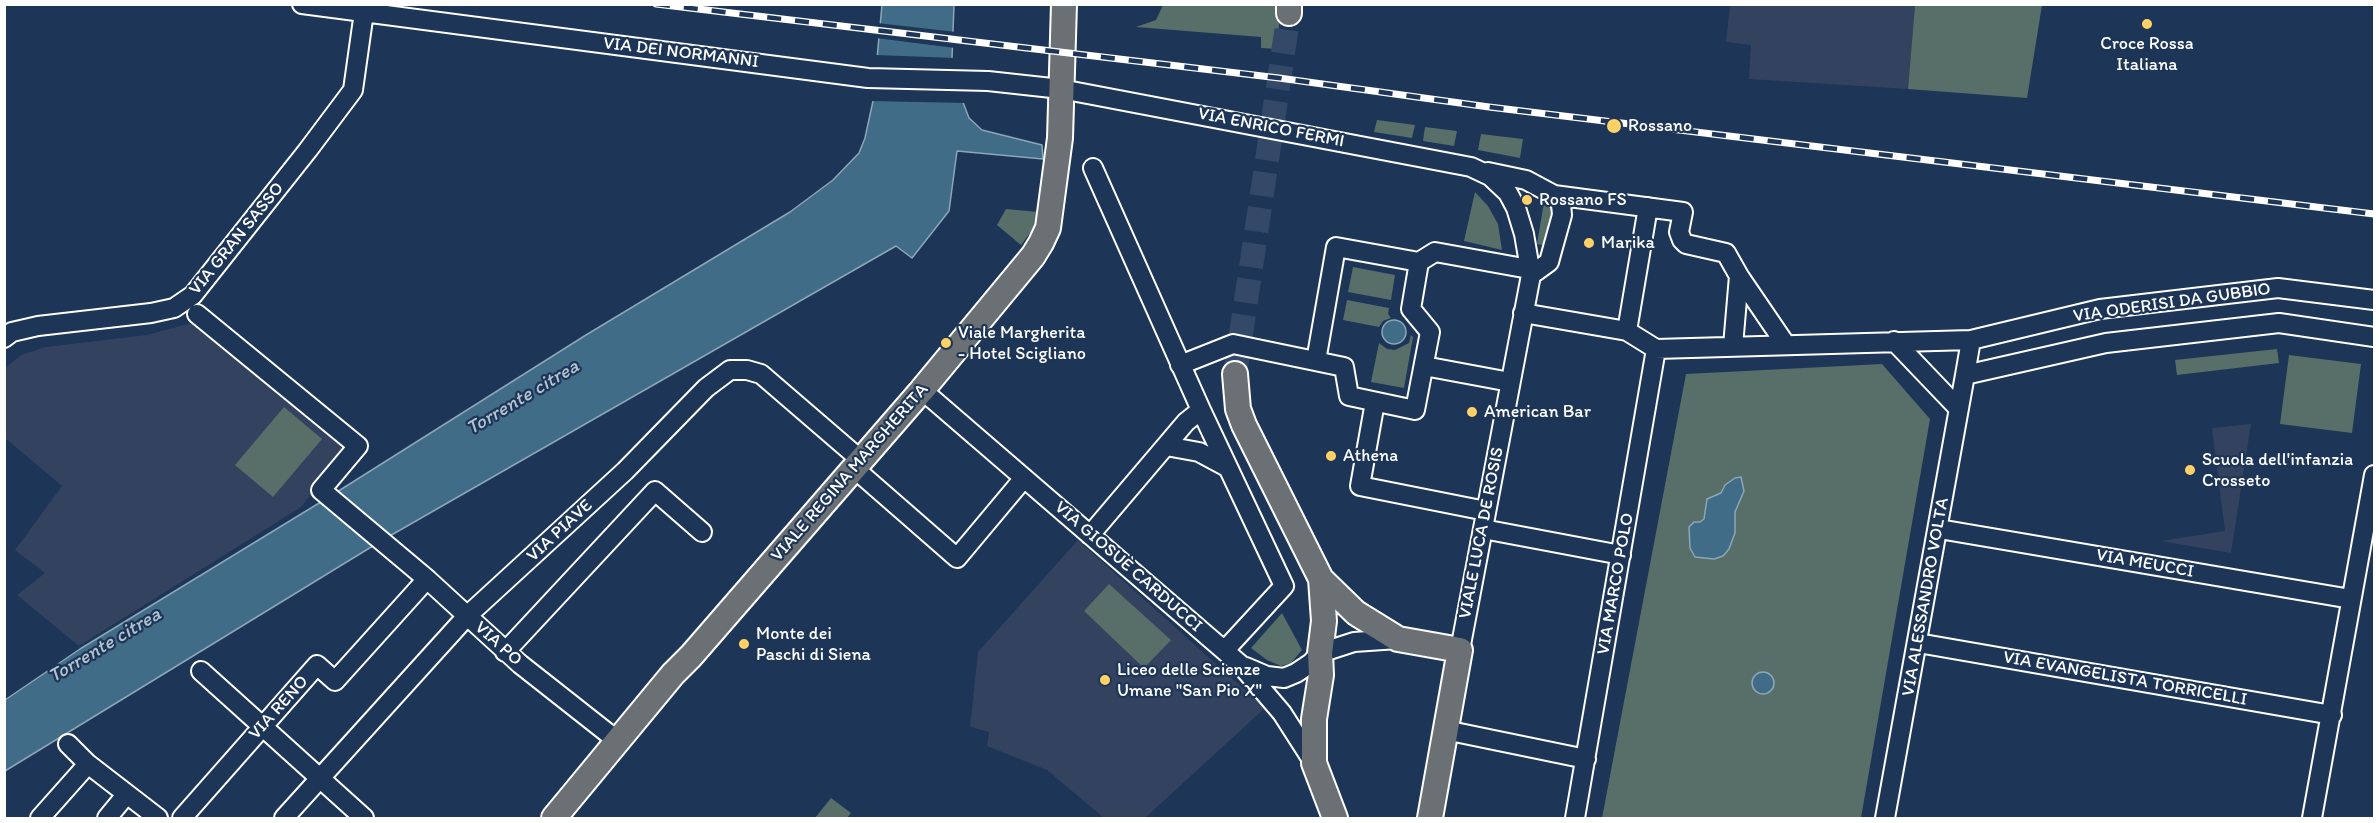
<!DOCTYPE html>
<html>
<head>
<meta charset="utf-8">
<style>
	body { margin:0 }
	#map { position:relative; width:2379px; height:823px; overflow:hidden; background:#1d3557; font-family:Itim,sans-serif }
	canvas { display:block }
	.frame { position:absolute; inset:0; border:6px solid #fff; pointer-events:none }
</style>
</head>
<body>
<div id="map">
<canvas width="2379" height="823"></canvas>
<div class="frame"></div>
</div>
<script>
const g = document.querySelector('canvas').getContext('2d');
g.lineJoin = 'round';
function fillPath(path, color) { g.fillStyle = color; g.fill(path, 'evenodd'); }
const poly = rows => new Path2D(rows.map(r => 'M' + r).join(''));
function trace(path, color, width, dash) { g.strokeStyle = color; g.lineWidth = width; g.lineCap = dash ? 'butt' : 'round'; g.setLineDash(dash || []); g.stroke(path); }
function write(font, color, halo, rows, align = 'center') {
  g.font = font + ' Itim,sans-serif'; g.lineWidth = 4.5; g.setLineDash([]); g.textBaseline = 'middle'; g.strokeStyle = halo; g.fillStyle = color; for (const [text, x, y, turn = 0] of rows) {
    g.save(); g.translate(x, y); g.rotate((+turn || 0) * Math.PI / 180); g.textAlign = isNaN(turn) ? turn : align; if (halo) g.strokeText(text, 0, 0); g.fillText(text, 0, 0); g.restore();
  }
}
fillPath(poly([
	[1730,5,1915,5,1908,89,1749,79,1751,45,1726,42],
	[195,322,348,448,301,507,79,646,17,595,45,573,15,550,62,486,5,438,5,368,21,355,46,347,147,335],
	[2251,424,2231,553,2161,541,2225,531,2212,428],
	[1078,540,1265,708,1145,818,1104,818,1047,770,987,746,989,732,970,727,978,652]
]), '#33425f');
fillPath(poly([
	[1163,5,1276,5,1279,24,1278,49,1261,48,1261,37,1136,27,1156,20],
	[1915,5,2042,5,2027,98,1908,89],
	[1377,120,1415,125,1412,138,1374,132],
	[1425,127,1457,131,1454,146,1423,141],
	[1481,134,1523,139,1520,158,1478,150],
	[1475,192,1488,206,1498,224,1502,250,1464,241],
	[1544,202,1550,202,1555,207,1546,246,1537,244],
	[1006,209,1039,212,1034,228,1021,245,997,225],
	[1353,267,1395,275,1391,300,1348,292],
	[1347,300,1389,308,1388,314,1391,318,1383,321,1379,327,1343,320],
	[1411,335,1413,337,1404,388,1371,382,1379,343,1387,349,1395,350,1409,343],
	[2277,349,2279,363,2177,375,2175,360],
	[2289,355,2361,364,2352,433,2280,424],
	[1882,364,1930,419,1861,818,1602,818,1686,374],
	[284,407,322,439,273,497,235,465],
	[1109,584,1171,640,1144,668,1084,611],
	[1282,613,1302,650,1291,663,1281,666,1267,660,1251,648],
	[831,798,851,813,847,818,815,818]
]), '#586e69');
const water = poly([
	[882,5,954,5,952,58,961,97,969,118,982,130,1042,145,1043,159,957,151,949,211,912,258,896,246,381,541,5,771,5,700,80,649,329,497,586,335,790,212,833,180,859,153,865,138,873,101,882,5],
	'1382 332a12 12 0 1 1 24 0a12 12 0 1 1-24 0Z',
	[1741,477,1744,491,1735,512,1735,533,1729,549,1723,556,1714,559,1695,557,1690,548,1689,527,1694,522,1700,522,1704,519,1707,499,1721,493,1725,485,1735,478,1741,477],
	'1752 683a11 11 0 1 1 22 0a11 11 0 1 1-22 0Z'
]);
fillPath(water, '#406c87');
trace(water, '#8ca7b7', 1.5);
fillPath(poly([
	[877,23,956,32,955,48,876,38],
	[875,55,955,58,966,103,870,101]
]), '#1d3557');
trace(poly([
	[1235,374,1289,13]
]), '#344968', 24, [24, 12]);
const minor = poly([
	[302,4,868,78,988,81,1061,89,1471,167,1490,176,1508,193,1516,208,1524,234,1531,275,1460,650],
	[1093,168,1201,410,1284,586,1225,650],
	[1488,172,1526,180,1554,195,1683,212,1679,232,1682,240,1686,244,1726,253,1739,276,1733,346],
	[1531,275,1549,262,1552,251,1562,215,1561,204,1554,195],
	[1739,276,1786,345],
	[1523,313,1627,331,1656,349,1971,340,2100,309,2278,288,2374,300],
	[197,314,358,446,321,490,427,579,520,664,619,742],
	[1627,331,1648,207],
	[4,338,12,332,38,326,151,313,174,308,193,295,308,150,353,90,364,12],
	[1971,340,1965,375,2106,343,2279,323,2374,337],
	[1894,341,1959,409],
	[1316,361,1336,247,1419,262],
	[1180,365,1233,344,1344,367,1349,396,1415,410,1430,332,1411,309,1419,262,1435,252,1529,269],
	[1424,366,1510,382],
	[922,390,1241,665,1282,713,1314,763],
	[1375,402,1360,486,1486,511],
	[1166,446,1199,452,1227,467],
	[855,469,957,558,1024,478],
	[1483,529,1621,555],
	[1939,529,2351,599],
	[1090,535,1186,422,1201,410],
	[1918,643,2332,715],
	[505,652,655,491,702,532],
	[1246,667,1267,676,1284,678,1296,673,1311,663,1320,653,1354,642,1398,639],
	[201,671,364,818],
	[1445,730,1586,759],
	[68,744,88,764,158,818],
	[40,818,88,764],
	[107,818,126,795],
	[182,818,317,665,335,681,427,579],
	[284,818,467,616,625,471,706,388,730,370,747,370,761,374,862,461],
	[1575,818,1656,349],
	[1885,818,1965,375],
	[2312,818,2374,475]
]);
const major = poly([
	[1289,4,1289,13],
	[1235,374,1238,409,1244,425,1321,579,1324,621,1320,653,1321,675,1314,719,1314,763,1335,818],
	[1321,579,1356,613,1398,639,1460,650,1430,818],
	[554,818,673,674,691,656,922,390,1033,256,1041,243,1048,228,1060,138,1064,4]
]);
trace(minor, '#fff', 22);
trace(major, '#fff', 28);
trace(minor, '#1d3557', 18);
trace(major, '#6b7074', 24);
const rail = poly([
	[656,4,1279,78,1489,107,2374,214]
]);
trace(rail, '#fff', 7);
trace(rail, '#1d3557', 4.5, [14]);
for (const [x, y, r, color] of [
	[2147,24,6,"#ffd166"],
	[1614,126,8,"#ffd166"],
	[1527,200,6,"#ffd166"],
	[1589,243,6,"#ffd166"],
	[946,343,6,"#ffd166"],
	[1472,412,6,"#ffd166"],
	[1331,456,6,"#ffd166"],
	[2190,470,6,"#ffd166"],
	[744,644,6,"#ffd166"],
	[1105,680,6,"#ffd166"]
]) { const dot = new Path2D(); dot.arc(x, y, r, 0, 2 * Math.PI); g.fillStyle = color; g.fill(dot); trace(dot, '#1d3557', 2); }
write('18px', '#fff', '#1d3557', [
	["Croce Rossa",2147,44,"center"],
	["Italiana",2147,65,"center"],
	["Rossano",1628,126],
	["Rossano FS",1539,200],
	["Marika",1601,243],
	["Viale Margherita",958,333],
	["- Hotel Scigliano",958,354],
	["American Bar",1484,412],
	["Athena",1343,456],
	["Scuola dell'infanzia",2202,460],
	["Crosseto",2202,481],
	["Monte dei",756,634],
	["Paschi di Siena",756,655],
	["Liceo delle Scienze",1117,670],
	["Umane \"San Pio X\"",1117,691]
], 'left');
write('18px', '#fff', '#1d3557', [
	["VIA DEI NORMANNI",681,53,7],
	["VIA ENRICO FERMI",1271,128,11],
	["VIA GRAN SASSO",237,239,-51],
	["VIA ODERISI DA GUBBIO",2172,303,-8],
	["VIALE REGINA MARGHERITA",850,473,-49],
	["VIA PIAVE",560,531,-43],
	["VIALE LUCA DE ROSIS",1482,533,-79],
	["VIA MEUCCI",2145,564,10],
	["VIA GIOSUÈ CARDUCCI",1128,567,41],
	["VIA MARCO POLO",1616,584,-80],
	["VIA ALESSANDRO VOLTA",1926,597,-80],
	["VIA PO",498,644,42],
	["VIA EVANGELISTA TORRICELLI",2125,679,10],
	["VIA RENO",279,708,-48]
]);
write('italic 20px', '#b3c4cf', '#1d3557', [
	["Torrente citrea",523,398,-31],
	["Torrente citrea",105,646,-31]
]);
</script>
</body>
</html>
